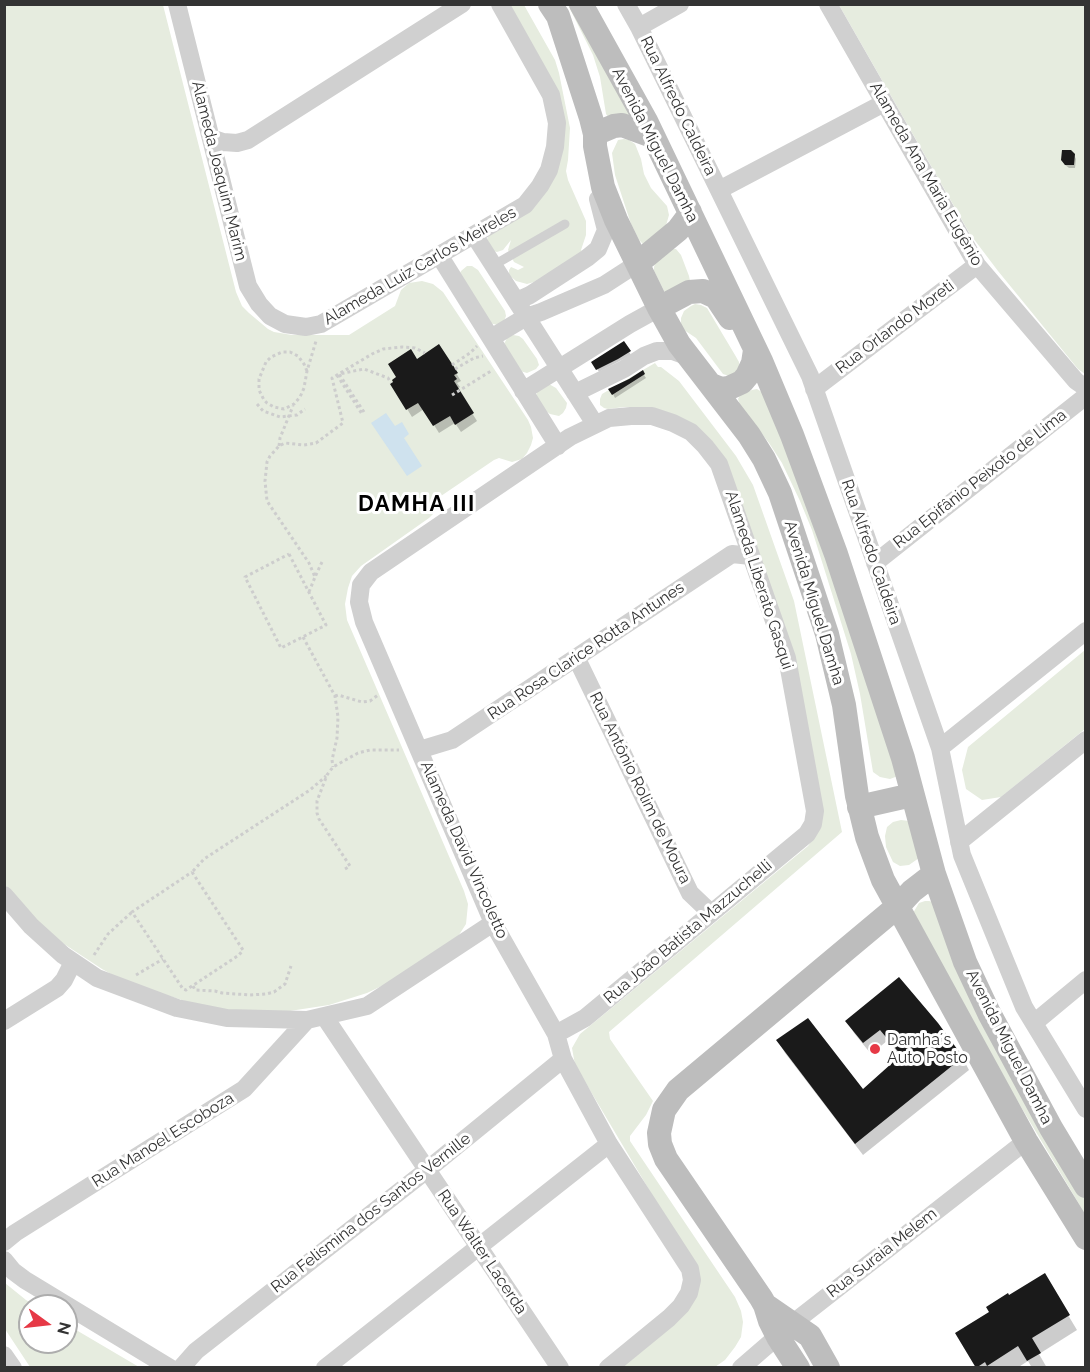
<!DOCTYPE html>
<html>
<head>
<meta charset="utf-8">
<style>
	body { margin:0 }
	#map { position:relative; width:1090px; height:1372px; overflow:hidden; background:#fff; font-family:Raleway,sans-serif }
	canvas { display:block }
	.frame { position:absolute; inset:0; border:6px solid #333; pointer-events:none }
	.north { position:absolute; left:18px; top:1294px; width:60px; height:60px; box-sizing:border-box; background:#fff; border:2px solid #adadad; border-radius:50%; rotate:105deg; font-size:16px; font-weight:700; line-height:24px; text-align:center; color:#333 }
	.north::after { content:''; display:block; margin:auto; width:21px; height:27px; background:#e63946; clip-path:polygon(50% 0,100% 100%,50% 72%,0 100%) }
</style>
</head>
<body>
<div id="map">
<canvas width="1090" height="1372"></canvas>
<div class="frame"></div>
<div class="north">N</div>
</div>
<script>
const g = document.querySelector('canvas').getContext('2d');
g.lineJoin = 'round';
function fillPath(path, color) { g.fillStyle = color; g.fill(path, 'evenodd'); }
const poly = rows => new Path2D(rows.map(r => 'M' + r).join(''));
function trace(path, color, width, dash) { g.strokeStyle = color; g.lineWidth = width; g.lineCap = dash ? 'butt' : 'round'; g.setLineDash(dash || []); g.stroke(path); }
function write(font, color, halo, rows, align = 'center') {
  g.font = font + ' Raleway,sans-serif'; g.lineWidth = 6; g.setLineDash([]); g.textBaseline = 'middle'; g.strokeStyle = halo; g.fillStyle = color; for (const [text, x, y, turn = 0] of rows) {
    g.save(); g.translate(x, y); g.rotate((+turn || 0) * Math.PI / 180); g.textAlign = isNaN(turn) ? turn : align; if (halo) g.strokeText(text, 0, 0); g.fillText(text, 0, 0); g.restore();
  }
}
fillPath(poly([
	[4,5,163,5,236,292,242,306,249,313,268,329,274,332,292,335,349,335,395,306,401,290,409,283,422,281,433,284,443,292,528,420,531,427,533,438,531,445,527,453,522,459,512,462,499,458,494,460,441,496,437,500,433,514,429,518,361,566,352,576,348,588,345,604,347,620,464,891,468,904,466,924,457,938,388,983,367,993,329,1005,283,1012,226,1010,191,1003,142,987,118,978,102,969,58,940,17,901,5,885],
	[506,5,524,5,555,60,559,73,570,128,568,160,566,171,568,180,586,221,586,235,581,250,583,252,534,282,527,284,516,281,509,275,509,270,511,267,518,270,524,267,514,262,508,250,511,240,503,250,497,252,493,251,487,239,489,235,500,230,562,139],
	[568,5,579,5,636,119,609,118,606,114,600,77,593,55],
	[839,5,1085,5,1085,374,1078,369,998,271,970,234],
	[624,139,629,140,635,144,641,159,644,174,651,188,667,206,669,215,665,229,644,245,639,240,631,224,615,175,612,153,618,140],
	[670,249,676,249,681,255,689,276,690,281,667,293,664,291,654,271,654,267,656,260],
	[467,266,472,266,478,270,505,311,506,316,504,321,498,325,489,323,459,275,461,271],
	[695,304,701,305,707,308,735,355,739,362,739,368,735,373,729,376,723,374,696,338,684,330,681,326,681,318,684,311,691,306],
	[513,335,519,336,523,339,537,359,539,365,536,369,527,373,520,371,504,344,507,338],
	[655,363,658,367,661,367,679,381,736,456,753,485,794,601,842,832,609,1032,610,1039,653,1101,646,1115,630,1136,630,1141,735,1297,741,1311,743,1322,741,1337,735,1347,725,1360,715,1367,620,1367,677,1321,692,1262,575,1065,572,1048,580,1034,808,846,816,835,821,814,725,464,643,408,624,407,608,409,604,408,600,405,600,399,602,394],
	[547,383,556,388,567,403,566,408,563,413,559,416,550,414,546,411,536,396,538,388],
	[757,389,765,394,785,431,898,776,890,779,880,777,873,772,860,694,851,654,812,530,800,501,782,463,769,443,740,405,738,399,740,395,752,390],
	[1085,650,1085,729,1001,797,982,800,966,789,962,770,968,747],
	[901,820,909,821,919,858,909,865,900,866,893,862,886,847,885,836,887,827,893,822],
	[925,901,929,901,938,903,1085,1193,1085,1214,981,1040,913,913,919,903],
	[5,1283,26,1300,36,1306,30,1306,30,1342,66,1342,66,1324,139,1367,30,1367,5,1329]
]), '#e6ecdf');
fillPath(poly([
	[386,413,395,426,402,422,409,434,404,438,422,466,407,476,371,423]
]), '#cfe2ee');
fillPath(poly([
	[1074,155,1076,159,1075,168,1069,168,1064,164],
	[624,343,631,355,599,372,593,362],
	[439,346,461,381,457,383,460,387,457,389,477,421,461,432,455,423,439,433,424,409,412,417,392,384,417,361],
	[642,372,646,378,615,398,611,390],
	[899,979,962,1057,969,1070,863,1155,785,1053,778,1041,863,1091,901,1057,887,1041,871,1054,854,1033,847,1021],
	[1044,1275,1077,1330,1039,1354,1047,1368,1032,1368,1028,1361,1017,1368,977,1368,957,1333,991,1312,1008,1297]
]), '#0003');
fillPath(poly([
	[1062,150,1071,150,1075,154,1074,165,1065,165,1061,160],
	[624,341,631,351,618,359,596,370,591,362],
	[439,344,458,373,454,375,457,379,454,381,474,413,455,425,450,416,433,426,418,403,406,410,390,384,393,382,392,380,396,377,388,364,411,349,417,359],
	[643,370,645,374,612,395,608,389,629,379],
	[899,977,938,1023,963,1057,855,1144,776,1040,808,1018,863,1089,901,1055,880,1030,863,1043,845,1021],
	[1045,1273,1070,1315,1032,1338,1041,1353,1027,1361,1018,1346,987,1366,985,1362,976,1368,955,1333,989,1312,986,1307,1008,1293,1009,1295]
]), '#1a1a1a');
trace(poly([
	[452,365,470,353,477,346],
	[455,369,474,358,483,356],
	[307,371,304,364,298,356,290,352,282,352,271,357,266,362,259,379,259,390,264,400,267,403,274,407,284,409,294,404,300,397,304,388,307,371,316,341],
	[337,375,362,414],
	[452,395,491,371],
	[257,404,263,411,280,417,297,415,305,409],
	[364,412,339,374,364,369,388,378,391,383],
	[279,446,280,438,293,406],
	[289,554,326,625,281,648,245,577,289,554],
	[322,562,315,577,309,563,267,501,265,481,267,462,270,456,279,446,285,443,304,445,316,443,343,423,332,378,372,354,383,349,402,347,415,348,425,353],
	[309,592,315,577],
	[303,637,335,696,338,717,337,738,332,760,333,767],
	[335,696,338,695,362,702,370,701,378,695],
	[345,869,350,866,319,819,317,813,317,801,327,775,333,767,358,753,370,750,399,750],
	[193,871,204,859,310,790,326,776],
	[192,872,243,950,239,955,186,990,183,989,132,912,192,872],
	[94,955,108,934,132,912],
	[136,975,163,959],
	[193,986,195,990,215,991,222,993,250,995,266,994,274,992,285,984,291,966]
]), '#cdcdcd', 3, [3, 3]);
trace(poly([
	[494,265,565,224]
]), '#d0d0d0', 9);
trace(poly([
	[177,4,248,286,259,304,270,316,285,324,306,327,321,324,525,205,540,186,549,170,555,147,557,123,551,95,500,4],
	[626,4,639,27,810,376,940,748,962,855,1024,1007,1086,1109],
	[828,4,977,265,1076,381,1086,388],
	[639,27,680,4],
	[211,138,223,142,237,143,248,140,462,4],
	[719,190,884,103],
	[474,235,595,424],
	[439,255,558,446],
	[517,301,530,295,587,258,598,249,606,230,598,199],
	[491,338,526,317,541,312,604,285,638,263],
	[814,389,977,265],
	[523,391,630,324,659,308],
	[575,393,624,369,644,356,657,351,673,351,689,357],
	[875,563,1086,396],
	[576,657,690,893,711,913],
	[940,748,1086,631],
	[419,750,452,740,732,554,751,556],
	[959,842,1086,740],
	[4,895,31,926,63,955,97,978,177,1008,227,1018,307,1020,367,1006,493,923],
	[324,1016,560,1368],
	[4,1021,57,988,64,980,73,962],
	[1034,1023,1086,980],
	[556,1034,585,1018,807,834,813,824,815,811,787,658,719,464,705,446,691,432,673,423,652,416,631,416,609,418,570,437,371,572,361,585,359,602,364,622,493,923,556,1034,563,1059,609,1144,690,1269,692,1280,689,1293,681,1306,669,1318,608,1368],
	[4,1242,15,1233,244,1089,307,1020],
	[4,1260,13,1271,25,1280,170,1368],
	[4,1355,13,1368],
	[181,1368,196,1351,427,1170,563,1059],
	[325,1368,609,1144],
	[741,1368,793,1323,1026,1141]
]), '#d0d0d0', 18);
trace(poly([
	[550,4,558,16,591,118,595,134,595,146,603,187,616,220,659,308,679,344,749,435,764,459,780,493,827,634,844,705,857,796,867,837,883,880,1026,1141,1086,1238],
	[581,4,646,121,761,361,792,435,836,554,903,758,934,874,965,962,989,1013,1051,1128,1086,1186],
	[595,134,614,126,622,125,652,136],
	[638,263,678,230,687,218,690,212],
	[659,308,689,292,703,291,716,297,730,318],
	[711,385,721,389,729,388,742,382,747,376,753,363,755,350],
	[859,807,912,795],
	[765,1305,810,1336,828,1368],
	[798,1368,778,1337,770,1321,765,1305,761,1298,666,1159,660,1144,659,1133,664,1110,678,1090,898,906,912,891,934,874]
]), '#bdbdbd', 24);
for (const [x, y, r, color] of [
	[875,1049,6,"#e63946"]
]) { const dot = new Path2D(); dot.arc(x, y, r, 0, 2 * Math.PI); g.fillStyle = color; g.fill(dot); trace(dot, '#fff', 2); }
write('16px', '#333', '#fff', [
	["Rua Alfredo Caldeira",678,106,64],
	["Avenida Miguel Damha",655,145,63],
	["Alameda Joaquim Marim",219,171,76],
	["Alameda Ana Maria Eugênio",926,174,60],
	["Alameda Luiz Carlos Meireles",420,266,-30],
	["Rua Orlando Moreti",895,327,-37],
	["Rua Epifânio Peixoto de Lima",980,479,-38],
	["Rua Alfredo Caldeira",871,552,71],
	["Alameda Liberato Gasqui",759,580,72],
	["Avenida Miguel Damha",814,603,73],
	["Rua Rosa Clarice Rotta Antunes",586,651,-34],
	["Rua Antônio Rolim de Moura",640,788,64],
	["Alameda David Vincoletto",464,850,66],
	["Rua João Batista Mazzuchelli",688,932,-40],
	["Avenida Miguel Damha",1009,1047,63],
	["Rua Manoel Escoboza",163,1140,-32],
	["Rua Felismina dos Santos Vernille",371,1213,-38],
	["Rua Walter Lacerda",482,1252,56],
	["Rua Suraia Melem",882,1253,-38]
]);
write('16px', '#333', '#fff', [
	["Damha´s",887,1040],
	["Auto Posto",887,1058]
], 'left');
g.letterSpacing = '1.5px';
write('bold 22px', '#000', '#fff', [
	["DAMHA III",417,504]
]);
g.letterSpacing = '0px';
</script>
</body>
</html>
